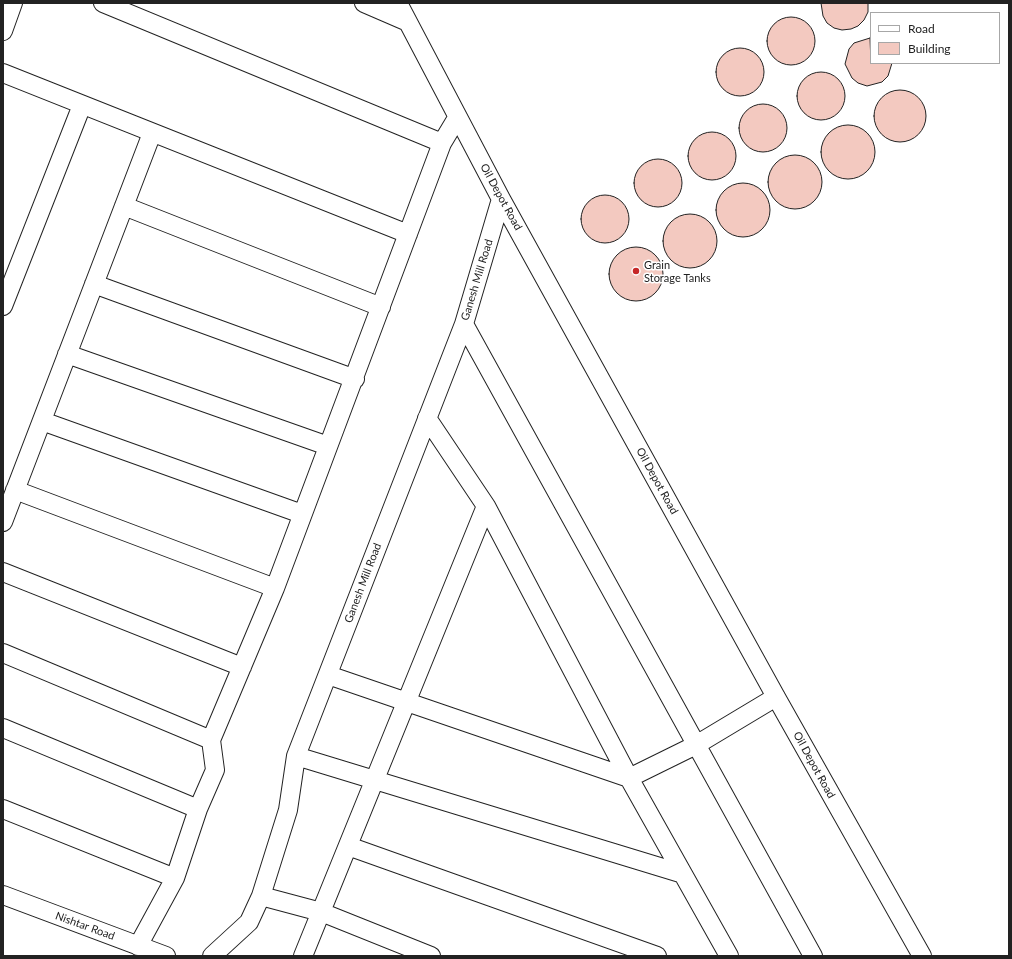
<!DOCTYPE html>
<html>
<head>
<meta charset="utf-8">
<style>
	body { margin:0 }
	#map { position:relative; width:1012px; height:959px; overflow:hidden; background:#fff; font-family:Lato,sans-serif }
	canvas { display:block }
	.frame { position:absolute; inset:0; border:4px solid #222; pointer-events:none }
	.legend { position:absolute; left:870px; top:12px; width:130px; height:52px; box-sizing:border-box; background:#fff; border:1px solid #a7a7a7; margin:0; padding:5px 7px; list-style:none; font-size:12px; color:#222 }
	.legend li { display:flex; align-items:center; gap:8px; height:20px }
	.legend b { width:20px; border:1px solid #a7a7a7 }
</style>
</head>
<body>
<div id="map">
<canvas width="1012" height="959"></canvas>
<div class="frame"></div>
<ul class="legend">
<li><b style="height:5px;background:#fff"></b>Road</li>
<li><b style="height:11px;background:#f3c9c0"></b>Building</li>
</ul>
</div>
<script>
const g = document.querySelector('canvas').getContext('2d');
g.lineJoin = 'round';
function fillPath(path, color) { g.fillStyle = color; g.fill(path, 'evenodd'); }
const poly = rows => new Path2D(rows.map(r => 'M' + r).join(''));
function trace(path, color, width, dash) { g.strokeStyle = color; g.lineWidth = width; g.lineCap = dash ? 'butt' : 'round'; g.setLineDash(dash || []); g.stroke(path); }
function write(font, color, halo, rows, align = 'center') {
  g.font = font + ' Lato,sans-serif'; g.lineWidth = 3; g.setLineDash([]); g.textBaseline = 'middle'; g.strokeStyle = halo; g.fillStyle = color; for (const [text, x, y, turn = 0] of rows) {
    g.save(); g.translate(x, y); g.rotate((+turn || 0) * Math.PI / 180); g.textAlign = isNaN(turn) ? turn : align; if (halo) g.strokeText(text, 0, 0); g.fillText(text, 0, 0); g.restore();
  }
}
const building = poly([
	[821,3,868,3,868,12,864,20,858,26,851,29,842,30,834,28,827,23,823,16,821,3],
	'767 41a24 24 0 1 1 48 0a24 24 0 1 1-48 0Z',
	[870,38,871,63,892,63,888,76,882,82,867,86,858,83,852,78,845,64,849,49,854,43,870,38],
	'716 72a24 24 0 1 1 48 0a24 24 0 1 1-48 0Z',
	'797 96a24 24 0 1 1 48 0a24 24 0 1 1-48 0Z',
	'874 116a26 26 0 1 1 52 0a26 26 0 1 1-52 0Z',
	'739 128a24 24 0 1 1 48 0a24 24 0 1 1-48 0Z',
	'821 152a27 27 0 1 1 54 0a27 27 0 1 1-54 0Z',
	'688 156a24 24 0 1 1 48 0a24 24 0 1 1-48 0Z',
	'768 182a27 27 0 1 1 54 0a27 27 0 1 1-54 0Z',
	'634 183a24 24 0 1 1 48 0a24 24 0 1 1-48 0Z',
	'716 210a27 27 0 1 1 54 0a27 27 0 1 1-54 0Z',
	'581 219a24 24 0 1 1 48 0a24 24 0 1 1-48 0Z',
	'663 241a27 27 0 1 1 54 0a27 27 0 1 1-54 0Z',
	'609 274a27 27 0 1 1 54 0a27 27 0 1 1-54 0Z'
]);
fillPath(building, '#f3c9c0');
trace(building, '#222', 1);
const street = poly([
	[103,3,442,143],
	[364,3,408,22],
	[398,3,501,199,776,697,922,956],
	[3,31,13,3],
	[3,73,408,234],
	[124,206,381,307],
	[94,284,355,379],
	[3,306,82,105],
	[464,324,813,956],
	[67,354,328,446],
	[427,418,486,506,629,778,729,956],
	[42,421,302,514],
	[15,490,275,588],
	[3,522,152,133],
	[3,572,242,667],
	[3,653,211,740],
	[328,675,629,778,696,745,776,697],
	[3,728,198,809],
	[296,756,683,874],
	[3,809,175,878],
	[348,846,657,956],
	[3,895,166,956],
	[261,896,321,912,431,956],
	[138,946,175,878,198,809,215,770,211,740,275,588,442,143,457,118],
	[212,956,249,922,261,896,288,810,296,756,464,324,501,199],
	[303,956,486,506]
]);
trace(street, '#222', 20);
trace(street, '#fff', 18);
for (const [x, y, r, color] of [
	[636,271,4,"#c62828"]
]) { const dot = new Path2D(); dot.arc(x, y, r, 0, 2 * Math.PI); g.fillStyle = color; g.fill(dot); trace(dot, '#fff', 1.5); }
write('11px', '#222', '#fff', [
	["Oil Depot Road",501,197,61],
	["Ganesh Mill Road",477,280,-73],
	["Oil Depot Road",657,481,61],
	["Ganesh Mill Road",363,583,-69],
	["Oil Depot Road",814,765,61],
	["Nishtar Road",85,926,20]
]);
write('11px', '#222', '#fff', [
	["Grain",644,265],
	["Storage Tanks",644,278]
], 'left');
</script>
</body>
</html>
